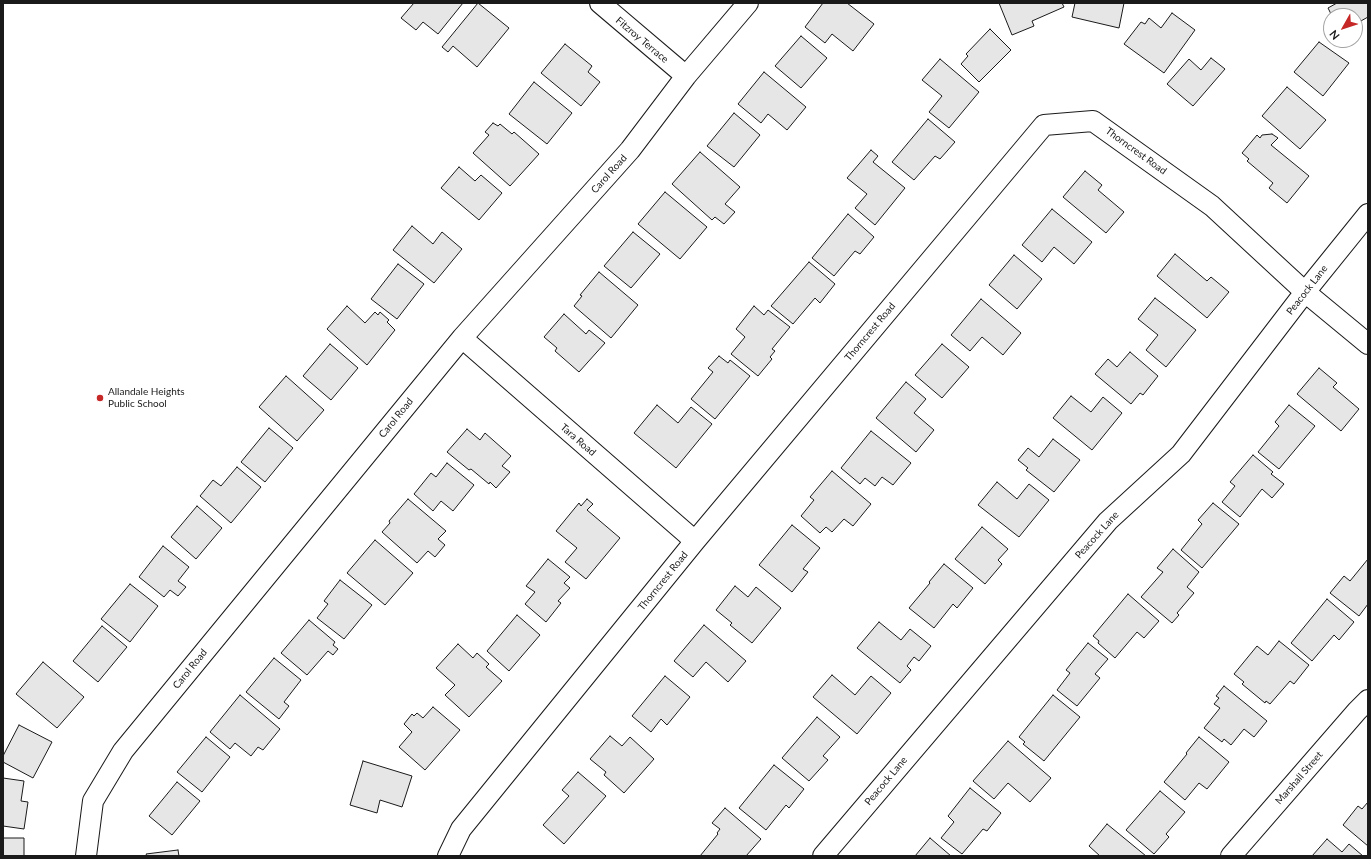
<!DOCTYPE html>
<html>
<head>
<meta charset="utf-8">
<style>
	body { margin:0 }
	#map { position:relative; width:1371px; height:859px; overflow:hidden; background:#fff; font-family:Lato,sans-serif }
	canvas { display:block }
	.frame { position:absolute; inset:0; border:4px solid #1a1a1a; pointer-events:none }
	.north { position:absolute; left:1323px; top:8px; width:40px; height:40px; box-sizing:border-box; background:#fff; border:1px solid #a3a3a3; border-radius:50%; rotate:231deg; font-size:11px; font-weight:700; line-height:16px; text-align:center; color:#1a1a1a }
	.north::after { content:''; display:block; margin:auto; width:14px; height:18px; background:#c62828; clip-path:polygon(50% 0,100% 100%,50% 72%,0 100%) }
</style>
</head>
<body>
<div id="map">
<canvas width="1371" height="859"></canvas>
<div class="frame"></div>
<div class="north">N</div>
</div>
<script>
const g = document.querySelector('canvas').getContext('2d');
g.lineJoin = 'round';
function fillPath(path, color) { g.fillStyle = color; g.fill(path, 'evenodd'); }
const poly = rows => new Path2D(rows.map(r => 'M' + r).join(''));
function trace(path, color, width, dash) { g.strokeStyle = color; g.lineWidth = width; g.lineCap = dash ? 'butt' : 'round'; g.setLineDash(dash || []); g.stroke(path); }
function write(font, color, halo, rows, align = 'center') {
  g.font = font + ' Lato,sans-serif'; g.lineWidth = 3; g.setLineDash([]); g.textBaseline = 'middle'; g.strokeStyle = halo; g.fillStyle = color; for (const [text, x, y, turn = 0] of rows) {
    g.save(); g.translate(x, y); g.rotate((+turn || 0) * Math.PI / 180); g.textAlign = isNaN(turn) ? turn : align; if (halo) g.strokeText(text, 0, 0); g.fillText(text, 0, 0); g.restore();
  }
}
const building = poly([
	[414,3,463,3,438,34,423,22,416,30,401,18,414,3],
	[478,3,509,28,477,67,453,46,448,52,442,47,478,3],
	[823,3,847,3,874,24,853,51,832,34,825,43,805,27,823,3],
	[999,3,1062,3,1064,7,1032,21,1034,26,1012,35,999,3],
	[1075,3,1124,3,1119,28,1072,17,1075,3],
	[1337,3,1368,3,1368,17,1359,22,1362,28,1355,32,1355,16,1332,16,1328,8,1337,3],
	[1172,13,1195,30,1164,73,1124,44,1141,22,1145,24,1149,18,1161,28,1172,13],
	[990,29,1011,50,979,82,961,64,968,56,966,54,990,29],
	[801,36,827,58,801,88,775,66,801,36],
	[1319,42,1349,63,1323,96,1294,72,1319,42],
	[565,44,592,66,588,72,600,82,581,106,541,73,565,44],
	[1211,58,1225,69,1193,106,1167,84,1189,59,1201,70,1211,58],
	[940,59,979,92,949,128,929,112,942,96,922,80,940,59],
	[764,72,806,107,787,130,768,114,761,123,738,104,764,72],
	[534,82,572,113,547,144,509,114,534,82],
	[1287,87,1326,120,1300,149,1262,116,1287,87],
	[734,113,760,135,734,167,707,146,734,113],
	[928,119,955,142,940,159,935,156,914,180,892,162,928,119],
	[493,123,498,126,500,124,512,134,514,132,539,154,510,186,473,153,489,135,485,132,493,123],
	[1272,134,1278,138,1271,145,1309,176,1287,203,1269,188,1273,183,1247,161,1249,159,1242,153,1257,135,1260,138,1262,135,1272,134],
	[871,150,878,156,873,162,905,188,875,225,855,208,867,194,847,178,871,150],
	[700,152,740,187,725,204,735,212,724,224,715,217,712,220,672,184,700,152],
	[459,167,475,181,481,175,502,193,479,220,441,188,459,167],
	[1085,171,1102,185,1098,190,1124,212,1106,233,1063,197,1085,171],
	[665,192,707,227,680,259,638,224,665,192],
	[1052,209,1092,242,1074,264,1054,247,1042,262,1022,245,1052,209],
	[848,214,874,237,860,254,855,251,834,276,812,258,848,214],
	[412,226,433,244,442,232,462,249,434,283,393,250,412,226],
	[633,232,660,254,631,288,604,266,633,232],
	[1175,254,1207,281,1211,277,1229,292,1207,318,1157,276,1175,254],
	[1014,255,1042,279,1017,309,989,285,1014,255],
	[809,262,835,284,820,303,815,298,793,324,771,306,809,262],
	[398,264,424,284,397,319,371,299,398,264],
	[599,272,638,305,611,338,574,306,582,296,580,295,599,272],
	[1155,298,1196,330,1166,367,1146,350,1158,335,1138,319,1155,298],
	[981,299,1021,333,1003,355,982,337,970,351,951,335,981,299],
	[347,306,365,323,375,312,378,315,380,312,389,320,387,322,395,330,367,365,327,329,347,306],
	[754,306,764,315,768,310,790,327,772,349,775,351,770,357,772,359,758,376,731,354,745,337,736,329,754,306],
	[564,314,586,334,589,330,605,343,579,372,555,351,557,348,544,337,564,314],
	[330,344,358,368,331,400,303,376,330,344],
	[942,344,969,367,942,398,915,375,942,344],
	[1130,352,1158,376,1143,395,1140,393,1131,404,1095,374,1108,359,1117,367,1130,352],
	[719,356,728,363,730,360,750,376,715,419,691,399,713,372,708,368,719,356],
	[1319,368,1337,383,1333,387,1359,409,1341,431,1297,394,1319,368],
	[286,376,324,410,297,441,259,407,286,376],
	[906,382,926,399,914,413,934,430,916,452,876,418,906,382],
	[1071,396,1091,412,1103,397,1122,413,1092,450,1053,418,1071,396],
	[657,405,678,423,691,407,712,424,676,468,634,433,657,405],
	[1289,405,1315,426,1279,469,1258,452,1279,426,1275,422,1289,405],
	[269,428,293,448,265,482,241,462,269,428],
	[467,429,480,440,485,433,511,456,502,466,510,472,496,488,490,482,489,484,471,469,469,470,447,452,467,429],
	[871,431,911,463,893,485,882,477,875,486,865,478,860,484,841,468,871,431],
	[1053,439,1080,460,1054,492,1026,470,1028,468,1018,460,1028,448,1039,457,1053,439],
	[1253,455,1273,472,1271,474,1284,484,1272,498,1262,489,1240,517,1222,502,1235,486,1230,482,1253,455],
	[447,463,474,485,453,511,441,501,433,511,414,494,431,473,436,477,447,463],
	[237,467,261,487,231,523,200,496,213,480,221,486,237,467],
	[832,471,871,504,853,526,844,519,832,532,826,527,820,533,801,516,814,500,810,497,832,471],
	[997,482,1017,499,1029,484,1049,500,1019,537,978,505,997,482],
	[408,499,446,531,438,539,445,545,435,557,428,551,417,563,382,532,390,523,389,521,408,499],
	[587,499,593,504,587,510,620,538,586,579,565,562,577,548,556,531,579,503,581,506,587,499],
	[1213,503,1239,524,1202,568,1181,550,1202,524,1198,520,1213,503],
	[197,506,222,528,196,559,171,537,197,506],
	[792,525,820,548,803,569,808,572,792,592,759,565,792,525],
	[982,527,1008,549,998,560,1002,564,985,584,955,559,982,527],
	[375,540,413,573,385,605,347,573,375,540],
	[163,546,189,567,178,581,186,587,178,596,170,590,164,597,139,577,163,546],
	[1173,549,1199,572,1187,587,1194,593,1177,613,1179,615,1172,623,1141,597,1163,572,1157,568,1173,549],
	[548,559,570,577,564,583,570,588,558,601,561,603,546,622,525,604,535,592,526,586,548,559],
	[1368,559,1368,604,1359,616,1330,593,1344,576,1350,581,1368,559],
	[944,564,973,588,957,608,953,604,934,628,909,608,930,583,929,582,944,564],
	[340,580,372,605,344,639,317,618,328,604,324,601,340,580],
	[130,584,158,606,130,642,101,619,130,584],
	[735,586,748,597,756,587,781,608,752,643,730,625,732,623,716,610,735,586],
	[1128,594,1159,621,1144,638,1137,632,1115,658,1098,643,1099,641,1093,636,1128,594],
	[1327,599,1354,622,1339,640,1334,635,1312,661,1291,643,1327,599],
	[517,615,540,635,509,671,487,651,517,615],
	[309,620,335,642,333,645,338,649,333,655,328,651,307,675,281,653,309,620],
	[879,622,901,640,910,629,931,646,919,661,914,657,907,666,911,670,900,683,857,648,879,622],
	[704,625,746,661,728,682,706,662,693,677,674,661,704,625],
	[102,626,127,647,98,682,73,661,102,626],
	[1279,641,1309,665,1294,684,1290,681,1270,704,1266,701,1265,703,1242,684,1244,682,1234,674,1257,646,1268,655,1279,641],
	[1088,643,1108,659,1095,674,1100,678,1077,706,1057,690,1070,673,1066,670,1088,643],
	[458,644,473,658,477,653,489,664,486,667,502,681,469,717,445,695,455,685,436,668,458,644],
	[274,658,301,680,284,702,289,706,279,719,246,692,274,658],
	[43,662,84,697,57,728,16,694,43,662],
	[832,675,855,695,871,676,891,693,857,734,813,697,832,675],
	[665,676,690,697,667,725,661,719,651,732,632,716,665,676],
	[1224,686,1267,721,1254,737,1244,729,1231,745,1224,739,1222,742,1204,728,1220,708,1214,704,1219,698,1216,696,1224,686],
	[240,695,280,729,263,750,258,747,251,756,235,743,230,749,210,732,240,695],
	[1053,695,1080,717,1044,761,1023,744,1025,742,1019,737,1053,695],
	[433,707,460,730,425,770,399,747,412,732,404,724,412,714,414,716,417,713,423,718,433,707],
	[817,717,840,737,823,756,828,760,809,781,782,758,817,717],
	[19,725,52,742,33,778,3,762,3,756,19,725],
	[610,736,622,746,630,737,654,759,624,793,604,775,606,772,590,759,610,736],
	[206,737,230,757,202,792,177,772,206,737],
	[1199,737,1229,762,1207,789,1199,783,1185,800,1164,782,1187,754,1186,753,1199,737],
	[1008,741,1051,778,1030,802,1008,783,994,799,973,781,1008,741],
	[363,761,412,776,402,807,380,800,377,813,350,805,363,761],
	[774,765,804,789,789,808,786,805,766,830,739,808,774,765],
	[578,772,606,796,564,844,543,825,569,796,562,790,578,772],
	[3,778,24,781,21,801,28,802,24,829,3,826,3,778],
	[177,782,200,801,172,835,149,816,177,782],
	[970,788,1001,813,987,831,983,829,962,854,941,838,954,822,948,816,970,788],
	[1160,791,1185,812,1166,834,1169,837,1154,854,1126,830,1160,791],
	[1368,802,1368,846,1343,825,1358,806,1362,809,1368,802],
	[725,808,761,839,746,856,700,856,718,834,717,833,720,829,712,823,725,808],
	[1107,824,1146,856,1100,856,1089,846,1107,824],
	[3,838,24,838,24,856,3,856,3,838],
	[930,838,951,856,915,856,930,838],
	[1327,839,1342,852,1349,844,1363,856,1312,856,1327,839],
	[178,850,179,856,147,856,146,854,178,850]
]);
fillPath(building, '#e6e6e6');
trace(building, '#1a1a1a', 1);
const minor = poly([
	[600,3,686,76],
	[462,338,695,541],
	[86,856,93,801,123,751,462,338,630,150,686,76,748,3],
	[448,856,461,829,695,541,1044,125,1093,121,1212,206,1305,292,1368,344],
	[823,856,1108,521,1181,454,1305,292,1368,214],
	[1231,856,1357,711,1368,700]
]);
trace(minor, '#1a1a1a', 22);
trace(minor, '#fff', 20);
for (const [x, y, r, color] of [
	[100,398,4,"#c62828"]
]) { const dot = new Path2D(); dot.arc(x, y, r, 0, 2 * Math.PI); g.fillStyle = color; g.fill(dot); trace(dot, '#fff', 1.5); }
write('10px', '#1a1a1a', '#fff', [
	["Fitzroy Terrace",642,40,40],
	["Thorncrest Road",1136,151,36],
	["Carol Road",609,174,-48],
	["Peacock Lane",1307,290,-52],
	["Thorncrest Road",870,332,-50],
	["Carol Road",396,418,-51],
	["Tara Road",578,440,41],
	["Peacock Lane",1097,535,-48],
	["Thorncrest Road",663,581,-51],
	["Carol Road",190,669,-51],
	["Marshall Street",1299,778,-49],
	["Peacock Lane",886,781,-50]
]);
write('10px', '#1a1a1a', '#fff', [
	["Allandale Heights",108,392],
	["Public School",108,404]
], 'left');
</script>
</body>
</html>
